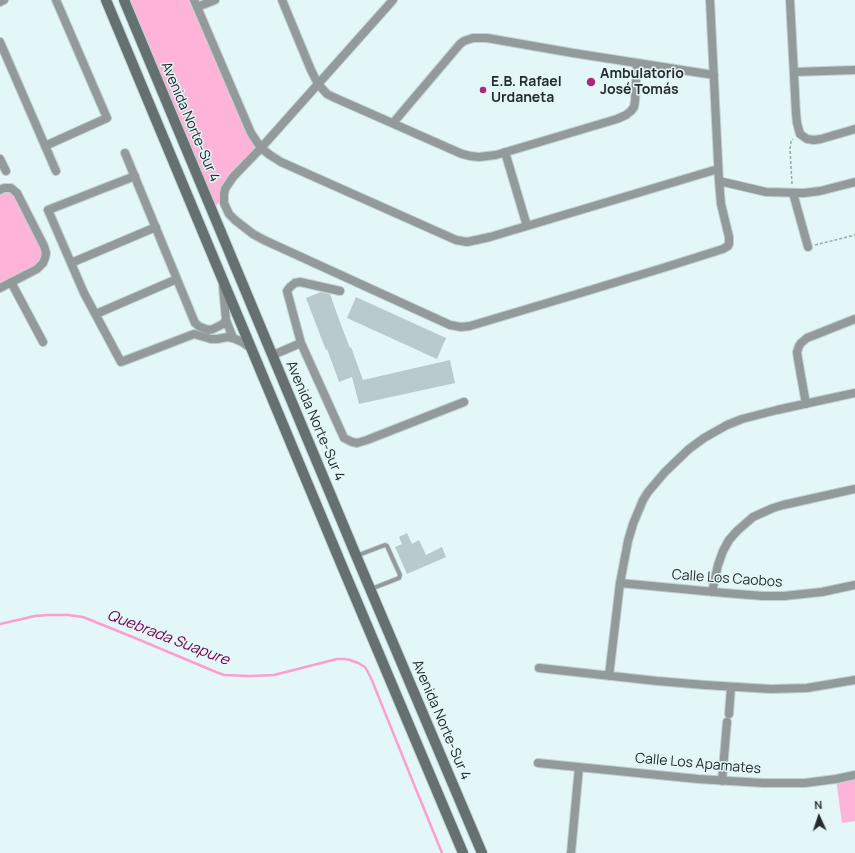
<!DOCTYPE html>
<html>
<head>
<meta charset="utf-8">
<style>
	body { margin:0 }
	#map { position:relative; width:855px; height:853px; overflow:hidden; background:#e3f6f8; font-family:Manrope,sans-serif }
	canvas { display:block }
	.north { position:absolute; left:799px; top:797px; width:40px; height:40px; -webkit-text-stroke:3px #e3f6f8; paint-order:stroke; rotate:357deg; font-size:11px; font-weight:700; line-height:16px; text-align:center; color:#242b2c }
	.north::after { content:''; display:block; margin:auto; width:14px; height:18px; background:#242b2c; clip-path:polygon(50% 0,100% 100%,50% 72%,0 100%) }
</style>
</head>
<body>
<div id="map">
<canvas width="855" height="853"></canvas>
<div class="north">N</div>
</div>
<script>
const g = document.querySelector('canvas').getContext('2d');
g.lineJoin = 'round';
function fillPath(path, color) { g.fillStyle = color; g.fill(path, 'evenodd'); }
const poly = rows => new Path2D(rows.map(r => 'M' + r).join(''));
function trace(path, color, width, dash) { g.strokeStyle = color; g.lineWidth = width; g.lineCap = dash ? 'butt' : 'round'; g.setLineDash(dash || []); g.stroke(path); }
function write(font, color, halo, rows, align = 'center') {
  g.font = font + ' Manrope,sans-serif'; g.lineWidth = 3; g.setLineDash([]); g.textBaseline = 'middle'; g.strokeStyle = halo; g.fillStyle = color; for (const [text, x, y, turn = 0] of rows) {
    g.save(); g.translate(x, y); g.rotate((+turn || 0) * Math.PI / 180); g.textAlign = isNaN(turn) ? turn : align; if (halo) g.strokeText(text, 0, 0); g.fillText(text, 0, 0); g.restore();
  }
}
fillPath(poly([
	[124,0,194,0,261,148,233,177,224,198,212,209],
	[11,188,44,246,44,261,0,288,0,190],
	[855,775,855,821,842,823,836,779]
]), '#feb4d8');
trace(poly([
	[0,624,35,616,49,615,68,615,83,617,135,638,216,672,224,675,250,676,274,675,337,659,344,659,350,660,358,663,365,667,371,678,413,782,442,853]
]), '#fd9ece', 2.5);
fillPath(poly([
	[321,292,330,294,341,325,350,348,351,347,363,380,450,360,455,383,359,404,352,377,339,382,327,349,326,350,322,340,306,298],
	[356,297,446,338,437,359,347,318],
	[407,533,412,544,419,540,426,555,442,547,446,557,407,574,395,547,402,544,399,537]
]), '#b8cacd');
const service = poly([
	[356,556,385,545,387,546,400,575,399,578,371,589]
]);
const minor = poly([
	[194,0,251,133,261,148,270,155,281,162,456,240,467,242,490,237,718,169],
	[282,0,311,70,318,84,327,94,333,97,462,154,470,156,479,157,496,155,617,119,626,115,631,111,634,107,635,101,637,63],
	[393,0,261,148,233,177,225,189,224,194,224,203,229,214,235,220,253,234,264,240,450,325,461,327,470,326,574,295,666,267,723,249,728,246,729,244,729,237,721,204,719,181,710,0],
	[790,0,796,113,797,123,800,134,807,139,814,140,821,139,855,129],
	[0,2,4,0],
	[197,7,215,0],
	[0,42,56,171],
	[794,72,855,70],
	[393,123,460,44,464,41,473,38,487,38,573,53,714,75],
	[45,146,107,118,56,0],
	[505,152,527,226],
	[125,153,195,323,200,327,209,330,213,329,223,324,226,320,223,287],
	[0,159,6,171],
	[135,176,48,210,84,293,121,362,194,334,211,339,217,339,228,337,233,338,242,342,252,349],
	[719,181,766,192,804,193,820,191,855,182],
	[0,190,4,188,11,188,17,193,44,246,46,253,45,258,43,263,37,269,0,288],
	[793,193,808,247],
	[71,263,156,227],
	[11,282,43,342],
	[340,291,300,282,295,283,290,287,287,291,301,343,344,438,352,442,357,443,367,440,464,402],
	[96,314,177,279],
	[226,320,233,338],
	[273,355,301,343],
	[806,404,798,359,797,352,799,346,801,343,807,338,855,319],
	[620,583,725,593,763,596,784,596,822,592,855,585],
	[712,592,718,565,723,551,729,540,737,531,753,517,773,508,783,505,855,489],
	[539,668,657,681,705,685,754,688,771,689,807,688,855,680],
	[609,676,620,583,628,541,633,524,643,500,648,492,665,472,689,449,704,438,727,425,742,419,777,410,855,393],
	[729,714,731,687],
	[538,763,698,779,763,783,805,783,836,779,855,775],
	[722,781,727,722],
	[571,853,579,767]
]);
const secondary = poly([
	[106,0,342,566,463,853],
	[124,0,360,565,482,853]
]);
trace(service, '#c1d1d3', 5.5);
trace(minor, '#c1d1d3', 10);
trace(secondary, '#c1d1d3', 12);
trace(poly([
	[792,184,790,149,791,142,793,139],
	[815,245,855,235]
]), '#99a8a9', 1.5, [3, 2]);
trace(service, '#929a9b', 4);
trace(minor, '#929a9b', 8);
trace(secondary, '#657071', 10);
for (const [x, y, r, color] of [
	[591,82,5,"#aa2a77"],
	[483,90,4,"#aa2a77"]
]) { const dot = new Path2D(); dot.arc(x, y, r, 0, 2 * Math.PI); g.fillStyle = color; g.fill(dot); trace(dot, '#e3f6f8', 1.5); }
write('bold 14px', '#242b2c', '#e3f6f8', [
	["Ambulatorio",600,74],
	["José Tomás",600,90],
	["E.B. Rafael",491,82],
	["Urdaneta",491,98]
], 'left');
write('14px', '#242b2c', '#e3f6f8', [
	["Avenida Norte-Sur 4",190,122,67],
	["Avenida Norte-Sur 4",315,421,67],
	["Calle Los Caobos",727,579,4],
	["Avenida Norte-Sur 4",441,720,67],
	["Calle Los Apamates",698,764,5]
]);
write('italic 15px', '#74004c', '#e3f6f8', [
	["Quebrada Suapure",168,638,21]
]);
</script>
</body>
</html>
